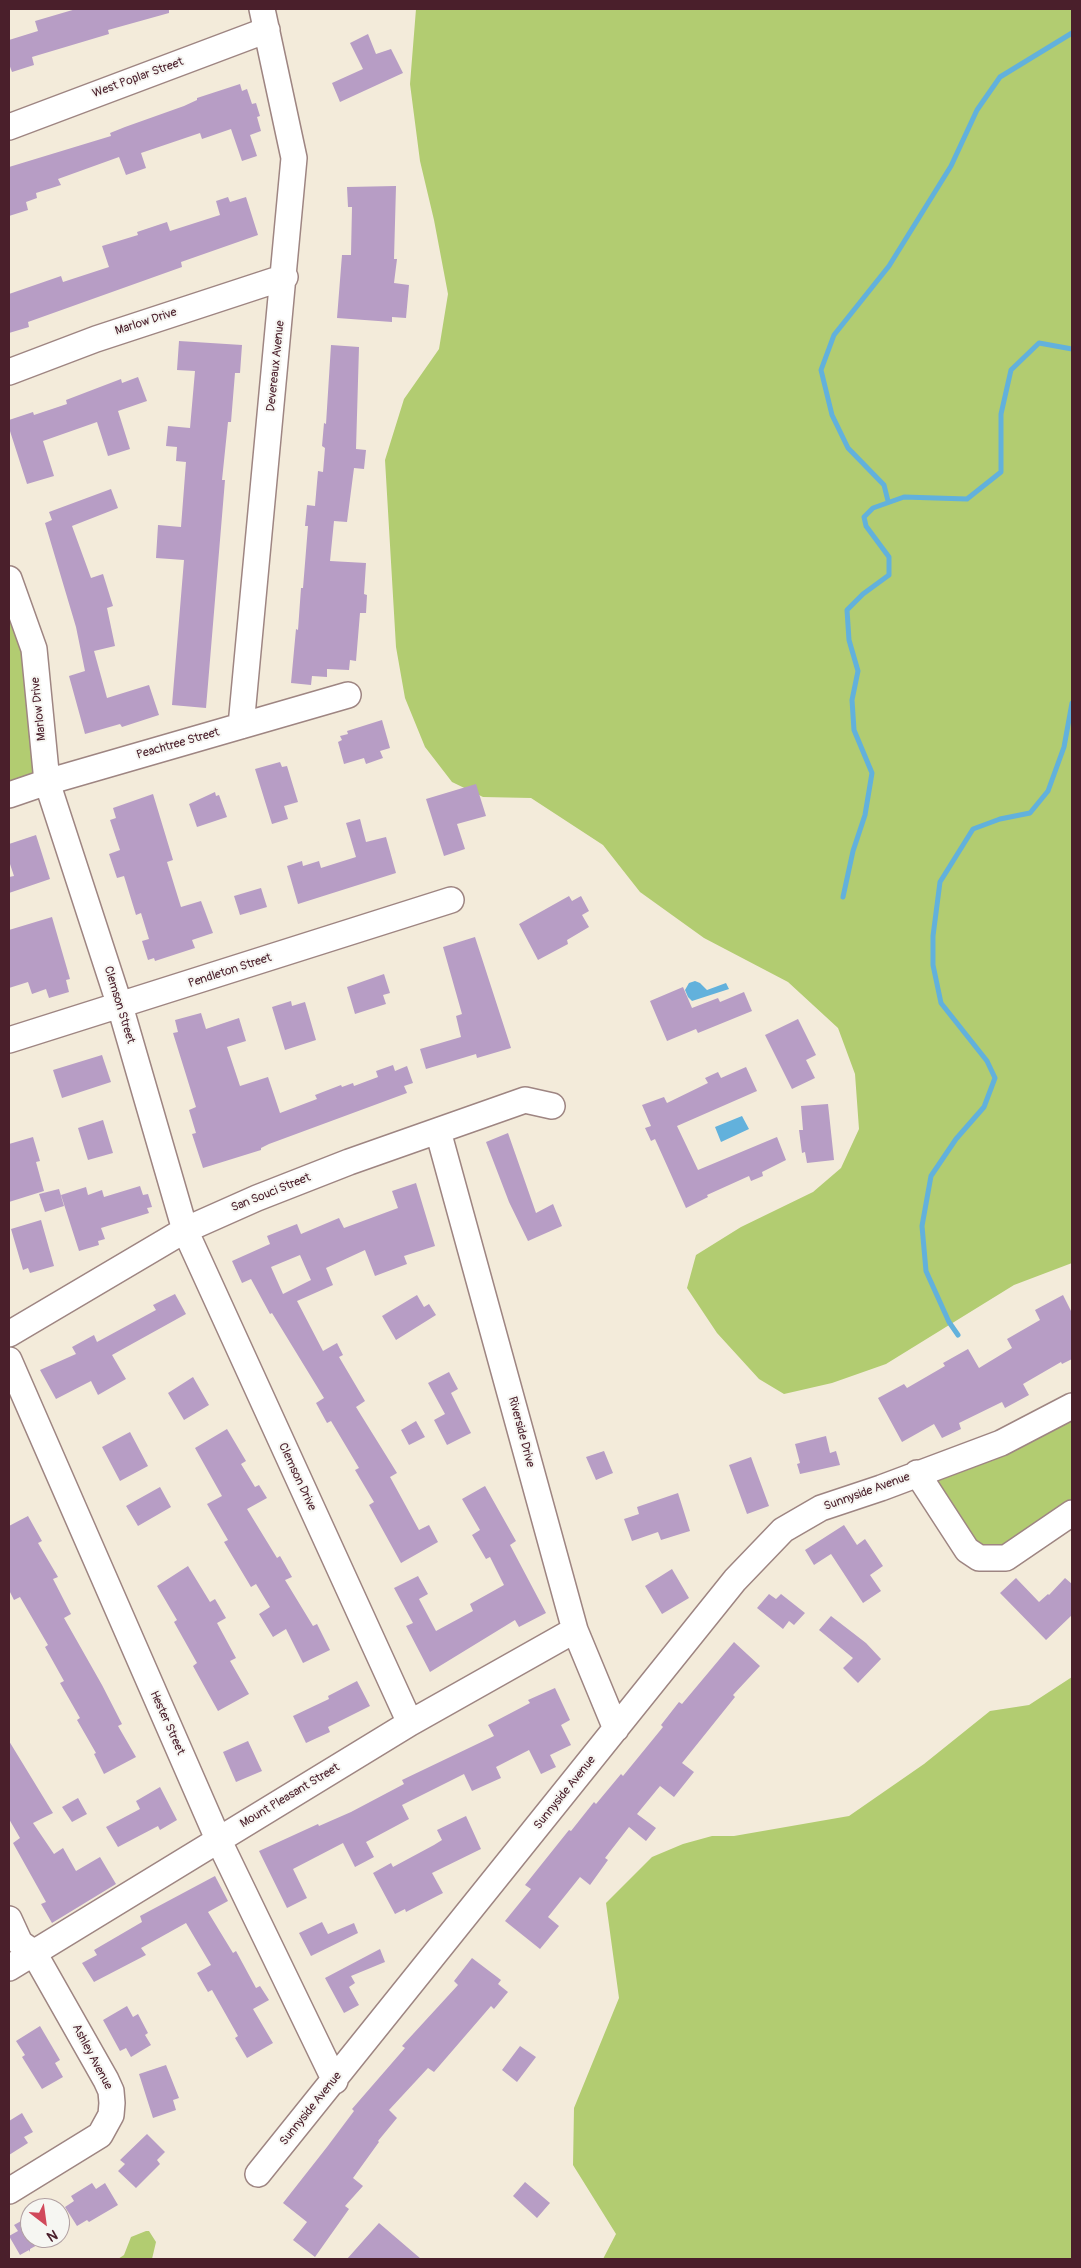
<!DOCTYPE html>
<html>
<head>
<meta charset="utf-8">
<style>
	body { margin:0 }
	#map { position:relative; width:1081px; height:2268px; overflow:hidden; background:#f3ebda; font-family:Pangolin,sans-serif }
	canvas { display:block }
	.frame { position:absolute; inset:0; border:10px solid #4a1f2b; pointer-events:none }
	.north { position:absolute; left:20px; top:2198px; width:50px; height:50px; box-sizing:border-box; background:#f6f6f2; border:1px solid #b1a0a2; border-radius:50%; rotate:150deg; font-size:14px; font-weight:700; line-height:20px; text-align:center; color:#4a1f2b }
	.north::after { content:''; display:block; margin:auto; width:18px; height:22px; background:#d1495b; clip-path:polygon(50% 0,100% 100%,50% 72%,0 100%) }
</style>
</head>
<body>
<div id="map">
<canvas width="1081" height="2268"></canvas>
<div class="frame"></div>
<div class="north">N</div>
</div>
<script>
const g = document.querySelector('canvas').getContext('2d');
g.lineJoin = 'round';
function fillPath(path, color) { g.fillStyle = color; g.fill(path, 'evenodd'); }
const poly = rows => new Path2D(rows.map(r => 'M' + r).join(''));
function trace(path, color, width, dash) { g.strokeStyle = color; g.lineWidth = width; g.lineCap = dash ? 'butt' : 'round'; g.setLineDash(dash || []); g.stroke(path); }
function write(font, color, halo, rows, align = 'center') {
  g.font = font + ' Pangolin,sans-serif'; g.lineWidth = 4; g.setLineDash([]); g.textBaseline = 'middle'; g.strokeStyle = halo; g.fillStyle = color; for (const [text, x, y, turn = 0] of rows) {
    g.save(); g.translate(x, y); g.rotate((+turn || 0) * Math.PI / 180); g.textAlign = isNaN(turn) ? turn : align; if (halo) g.strokeText(text, 0, 0); g.fillText(text, 0, 0); g.restore();
  }
}
fillPath(poly([
	[416,9,1072,9,1072,1263,1014,1285,886,1364,832,1383,784,1394,759,1379,717,1333,687,1288,696,1255,741,1227,813,1192,841,1168,859,1129,855,1074,838,1028,788,982,704,938,640,892,603,845,531,798,483,797,452,782,425,747,405,698,396,647,385,460,404,399,439,349,448,294,434,220,420,161,410,84],
	[9,579,47,782,9,795],
	[1072,1406,1072,1513,979,1558,917,1473],
	[1072,1677,1072,2259,603,2259,616,2234,573,2165,574,2108,619,1998,606,1903,652,1857,683,1844,712,1836,734,1836,849,1816,924,1764,990,1711,1029,1705],
	[146,2231,149,2231,156,2242,152,2259,118,2259,124,2255,131,2237]
]), '#b2cc71');
fillPath(poly([
	[695,981,700,983,707,990,726,983,729,989,692,1001,688,997,685,990,689,983],
	[742,1116,749,1129,721,1142,715,1127]
]), '#62b1dc');
trace(poly([
	[888,501,884,485,848,448,832,415,821,370,834,335,889,266,951,166,977,110,1000,77,1072,33],
	[843,897,853,851,865,815,872,773,854,730,852,700,858,671,849,640,847,610,863,594,889,575,889,557,866,526,864,517,873,508,904,497,967,499,1001,472,1001,414,1011,370,1039,343,1072,349],
	[958,1335,949,1322,926,1271,922,1226,931,1176,956,1139,984,1107,995,1078,987,1061,941,1003,933,965,933,936,940,882,973,829,1000,819,1030,813,1048,791,1064,747,1072,703]
]), '#62b1dc', 5);
fillPath(poly([
	[76,9,169,9,169,13,108,30,109,34,32,57,34,65,12,72,9,64,9,40,38,31,35,21],
	[368,34,376,54,391,49,403,73,340,102,332,83,363,69,350,43],
	[240,84,242,91,247,89,252,104,256,103,260,116,257,117,261,131,250,135,257,156,242,161,231,129,202,139,200,133,141,153,146,168,126,175,119,157,58,179,61,185,36,193,37,198,26,202,28,210,9,216,9,167,111,136,110,133,125,127,184,106,197,100,197,98],
	[396,186,394,259,397,259,394,283,409,285,406,318,392,317,392,322,337,318,342,255,351,255,352,207,348,207,347,187],
	[228,197,230,202,246,197,258,235,181,262,182,267,28,322,29,327,9,333,9,294,61,276,63,282,109,267,102,246,138,235,137,232,167,222,170,231,220,215,216,201],
	[179,341,242,345,240,373,235,373,231,422,228,422,222,480,225,480,206,708,172,705,184,560,156,558,158,525,181,527,186,462,176,461,177,447,166,446,168,426,190,428,195,371,177,370],
	[331,345,359,347,356,449,366,450,364,469,354,468,347,522,334,521,330,561,366,563,364,594,367,595,366,613,360,613,356,661,350,660,349,670,327,669,327,677,312,676,311,685,291,683,296,629,298,630,301,588,303,588,308,526,305,526,307,505,315,506,318,471,323,472,325,448,322,446,324,423,326,424],
	[138,377,147,401,118,411,130,449,108,456,97,422,43,441,54,476,27,484,9,428,9,420,33,412,34,415,67,404,66,400,100,387,121,379,122,383],
	[111,489,118,508,72,526,91,578,103,574,113,606,107,608,115,646,94,651,107,698,149,685,159,715,122,727,120,724,85,734,69,676,85,671,76,627,45,523,52,520,49,512],
	[382,720,390,748,380,751,383,758,366,764,364,758,344,764,338,742,342,740,340,736,348,734,347,731],
	[280,762,282,767,287,766,298,802,284,806,288,819,272,824,255,769],
	[476,784,486,816,457,824,465,849,444,856,426,799],
	[215,792,216,796,219,795,227,817,197,827,189,804],
	[153,794,173,860,167,862,181,907,201,901,213,933,192,940,195,948,155,961,154,958,148,960,142,941,149,939,141,913,136,915,124,876,117,878,109,854,120,850,110,820,116,818,113,808],
	[360,819,366,842,386,837,396,873,298,904,287,866,302,861,303,866,319,861,321,868,356,857,346,823],
	[36,835,50,879,9,893,9,877,14,876,9,861,9,844],
	[261,888,267,907,240,915,234,896],
	[569,896,572,901,581,896,589,911,582,915,589,927,567,940,568,944,538,960,519,924],
	[52,917,70,979,66,980,69,992,49,998,46,989,32,994,28,982,9,988,9,930],
	[475,937,511,1048,477,1058,476,1054,426,1069,420,1049,461,1037,456,1016,462,1014,443,947],
	[384,974,390,993,383,995,386,1004,355,1014,347,987],
	[683,987,692,1008,718,998,720,1002,744,992,752,1011,698,1033,696,1029,667,1041,650,1001],
	[291,1001,292,1006,305,1002,316,1040,285,1050,272,1007],
	[201,1013,206,1029,239,1018,246,1041,227,1047,240,1086,268,1077,280,1113,317,1099,315,1095,341,1085,342,1087,353,1083,354,1086,378,1077,376,1071,393,1065,395,1071,407,1066,413,1083,404,1086,407,1093,269,1144,261,1148,261,1150,203,1168,192,1134,196,1133,189,1110,196,1107,173,1033,178,1032,175,1020],
	[798,1019,816,1055,806,1060,815,1078,792,1089,765,1035],
	[102,1055,111,1082,62,1098,53,1070],
	[746,1067,757,1091,677,1126,698,1170,777,1137,786,1160,762,1172,763,1176,751,1181,749,1176,707,1195,708,1197,686,1208,655,1139,651,1141,645,1128,651,1126,642,1105,664,1097,667,1103,708,1083,705,1078,718,1072,721,1078],
	[828,1104,834,1160,807,1163,805,1152,802,1153,799,1130,803,1130,801,1106],
	[103,1120,113,1153,88,1160,78,1128],
	[508,1133,536,1213,553,1204,562,1226,528,1241,509,1202,486,1142],
	[33,1137,40,1161,36,1162,44,1191,9,1202,9,1144],
	[416,1183,435,1246,404,1256,407,1264,375,1276,365,1250,326,1268,333,1285,297,1301,323,1351,337,1343,343,1355,339,1357,365,1401,356,1407,397,1473,390,1477,419,1530,429,1525,438,1542,401,1563,369,1505,374,1502,355,1470,359,1468,331,1421,327,1423,316,1403,324,1398,272,1313,270,1314,251,1279,242,1283,232,1261,270,1244,267,1236,297,1224,301,1234,339,1218,344,1228,398,1208,392,1191],
	[300,1255,311,1280,283,1294,271,1267],
	[140,1186,143,1195,148,1194,152,1207,147,1208,149,1213,101,1228,105,1239,98,1241,99,1245,79,1251,61,1195,86,1187,88,1195,102,1190,104,1197],
	[59,1189,64,1206,45,1212,39,1194],
	[41,1220,54,1266,30,1273,28,1268,23,1270,11,1229],
	[175,1294,186,1314,112,1355,126,1379,98,1395,91,1381,56,1399,40,1370,76,1354,72,1347,94,1335,97,1342,156,1310,153,1305],
	[417,1295,424,1307,429,1304,436,1315,396,1340,382,1316],
	[1063,1295,1072,1313,1072,1359,1062,1364,1061,1362,1023,1384,1029,1395,1005,1408,1002,1402,959,1423,961,1429,942,1438,934,1424,902,1442,878,1398,904,1384,907,1388,945,1366,943,1363,968,1349,979,1368,1012,1348,1007,1339,1040,1320,1035,1310],
	[449,1372,458,1389,451,1393,471,1433,447,1445,434,1420,445,1414,428,1383],
	[193,1377,209,1405,184,1420,168,1393],
	[416,1421,425,1437,409,1445,401,1430],
	[227,1429,246,1461,241,1464,255,1487,259,1485,267,1498,247,1509,277,1558,280,1556,292,1577,285,1580,313,1626,317,1624,330,1650,303,1663,286,1629,273,1637,259,1614,270,1607,256,1584,251,1587,224,1542,228,1540,207,1504,222,1496,195,1448],
	[130,1432,148,1466,120,1481,102,1447],
	[826,1436,830,1453,836,1451,840,1465,800,1474,797,1464,800,1463,795,1444],
	[604,1451,613,1473,596,1480,586,1457],
	[751,1457,769,1506,747,1514,729,1465],
	[485,1486,516,1541,510,1545,546,1613,519,1627,515,1620,430,1672,406,1626,413,1623,394,1588,418,1576,428,1594,419,1599,436,1631,473,1611,470,1604,504,1585,490,1557,486,1559,472,1535,480,1530,462,1499],
	[160,1487,171,1507,138,1526,126,1506],
	[678,1493,690,1531,661,1540,658,1532,632,1541,624,1519,639,1514,637,1507],
	[28,1516,42,1541,38,1543,58,1577,53,1579,71,1614,64,1618,102,1685,122,1724,118,1726,136,1757,104,1774,94,1754,96,1753,77,1720,80,1718,60,1683,64,1681,45,1647,48,1645,20,1597,14,1600,9,1590,9,1526],
	[844,1525,857,1545,865,1539,883,1566,870,1575,881,1591,863,1603,831,1554,814,1565,805,1550],
	[188,1566,210,1602,215,1599,226,1618,217,1623,236,1658,230,1661,249,1694,218,1711,193,1666,197,1663,174,1622,177,1620,157,1586],
	[672,1569,689,1598,662,1614,645,1586],
	[1016,1578,1039,1602,1048,1594,1049,1595,1065,1578,1072,1584,1072,1615,1046,1640,1000,1593],
	[769,1594,776,1599,781,1594,805,1613,794,1625,789,1621,783,1629,757,1608],
	[831,1616,866,1643,881,1659,858,1683,843,1668,853,1658,819,1630],
	[734,1642,760,1666,733,1695,735,1697,682,1763,694,1772,674,1797,660,1786,637,1814,656,1828,646,1841,629,1827,605,1858,608,1860,590,1885,580,1877,548,1917,559,1926,540,1949,505,1921,531,1889,525,1885,569,1830,571,1831,594,1802,596,1804,621,1774,623,1776,663,1727,661,1725,679,1702,682,1704],
	[357,1681,370,1706,328,1727,330,1732,306,1743,293,1716,329,1699,328,1696],
	[555,1688,570,1720,561,1725,571,1745,550,1755,556,1767,541,1774,529,1750,496,1767,501,1778,472,1791,464,1774,402,1805,409,1819,366,1842,374,1857,355,1867,343,1843,293,1869,307,1898,287,1908,259,1851,318,1824,319,1826,351,1812,404,1784,402,1780,494,1736,488,1725,530,1703,528,1700],
	[9,1741,53,1813,33,1823,54,1854,63,1848,76,1871,100,1857,116,1884,52,1923,41,1904,46,1902,13,1843,20,1838,9,1819],
	[248,1741,262,1771,236,1782,223,1752],
	[160,1787,177,1820,160,1830,158,1826,118,1847,106,1827,140,1809,136,1801],
	[78,1798,87,1814,72,1822,62,1807],
	[466,1816,481,1849,432,1873,443,1893,406,1912,405,1909,395,1914,373,1873,391,1863,393,1867,434,1845,442,1840,437,1830],
	[215,1876,228,1901,208,1912,233,1953,236,1951,256,1988,260,1986,269,2000,253,2009,273,2043,247,2058,235,2038,238,2036,212,1990,208,1992,197,1973,211,1965,186,1923,141,1948,146,1955,94,1982,82,1963,97,1955,94,1950,142,1922,140,1916],
	[322,1922,328,1934,354,1923,358,1933,311,1956,299,1933],
	[380,1949,385,1962,351,1976,355,1983,349,1987,359,2005,344,2013,325,1978],
	[472,1958,501,1980,498,1984,508,1992,494,2009,491,2006,434,2072,428,2068,389,2110,397,2118,378,2141,379,2142,353,2178,363,2186,345,2206,349,2209,315,2257,293,2240,307,2222,283,2203,327,2147,354,2111,352,2109,405,2048,402,2046,458,1985,454,1981],
	[127,2006,133,2017,138,2014,148,2033,145,2035,151,2045,131,2057,126,2048,120,2051,103,2020],
	[40,2026,60,2060,55,2063,63,2077,42,2089,22,2057,25,2055,16,2041],
	[520,2046,536,2057,517,2082,502,2070],
	[166,2065,179,2098,173,2100,176,2110,153,2118,139,2074],
	[22,2113,33,2132,24,2137,28,2143,9,2155,9,2121],
	[147,2134,165,2152,157,2160,160,2164,136,2188,118,2171,125,2164,120,2160],
	[525,2182,550,2203,537,2218,513,2196],
	[92,2183,96,2189,105,2183,118,2205,89,2222,87,2220,77,2226,65,2207,74,2201,71,2196],
	[30,2216,30,2238,50,2238,30,2249,30,2252,29,2250,20,2255,9,2236,18,2231,14,2225],
	[379,2223,421,2259,347,2259]
]), '#b79dc5');
const minor = poly([
	[9,127,267,30],
	[9,372,96,339,285,277],
	[9,579,34,649,47,782,120,1006,185,1230,410,1723],
	[241,726,294,158,262,9],
	[9,795,47,782,348,695],
	[9,1040,451,900],
	[438,1131,575,1630,616,1729],
	[9,1334,185,1230,257,1198,349,1162,525,1100,552,1106],
	[9,1360,218,1839,335,2081],
	[917,1473,967,1550,979,1558,1006,1558,1072,1513],
	[9,1919,20,1943,34,1953,106,2080,111,2091,112,2103,111,2115,100,2135,9,2191],
	[9,1968,410,1723,575,1630],
	[258,2174,735,1580,783,1530,821,1508,881,1488,1001,1443,1072,1406]
]);
trace(minor, '#9e8582', 28);
trace(minor, '#fff', 25);
write('12px', '#4a1f2b', '#f6f6f2', [
	["West Poplar Street",138,78,-20],
	["Marlow Drive",146,322,-18],
	["Devereaux Avenue",276,366,-84],
	["Marlow Drive",39,709,-96],
	["Peachtree Street",178,744,-16],
	["Pendleton Street",230,971,-18],
	["Clemson Street",119,1005,73],
	["San Souci Street",271,1193,-22],
	["Riverside Drive",521,1432,75],
	["Clemson Drive",297,1477,65],
	["Sunnyside Avenue",867,1492,-20],
	["Hester Street",167,1723,66],
	["Sunnyside Avenue",565,1793,-51],
	["Mount Pleasant Street",290,1796,-31],
	["Ashley Avenue",92,2057,62],
	["Sunnyside Avenue",311,2109,-51]
]);
</script>
</body>
</html>
